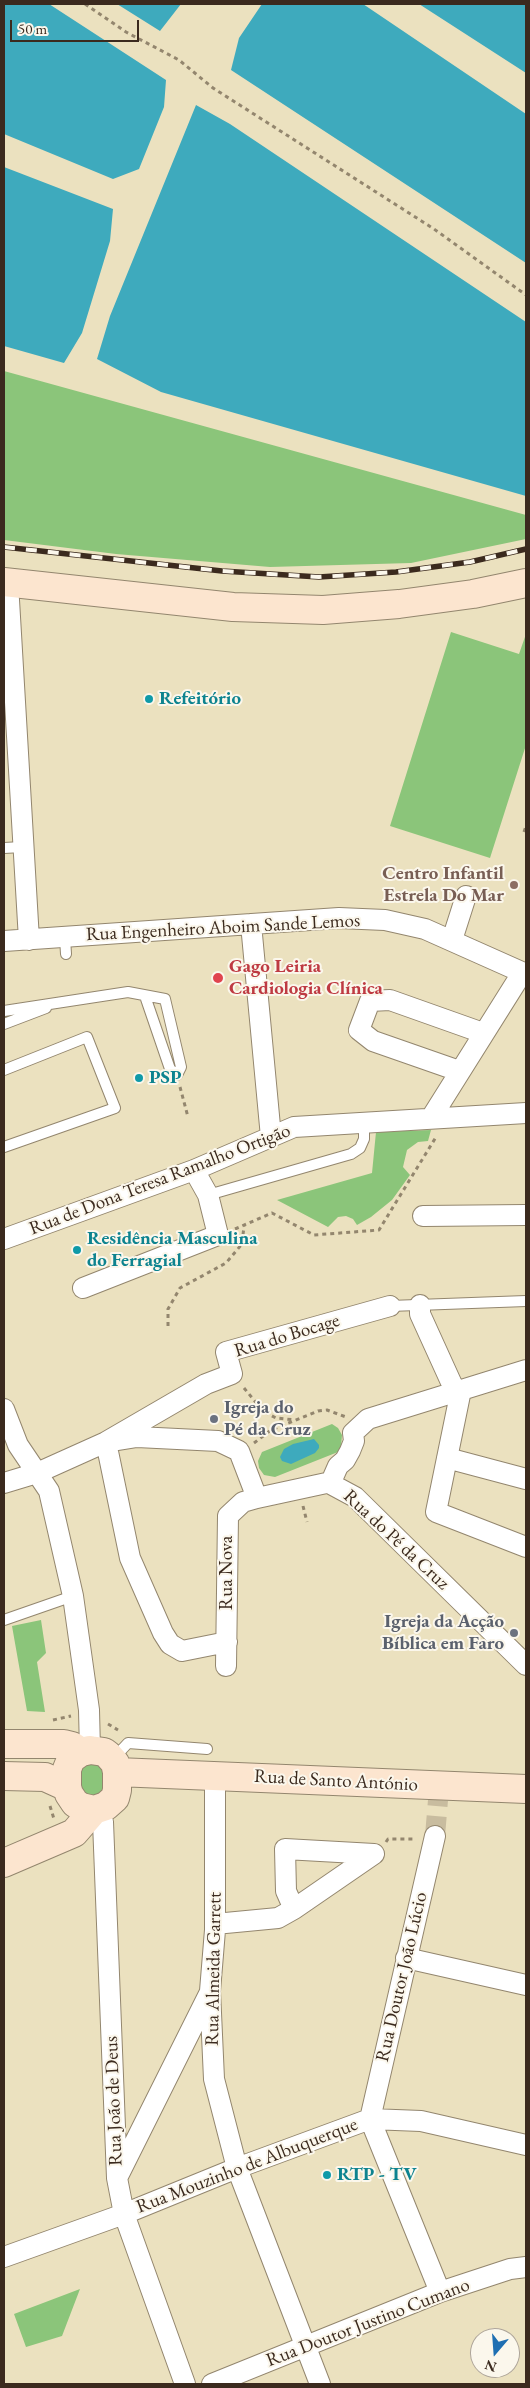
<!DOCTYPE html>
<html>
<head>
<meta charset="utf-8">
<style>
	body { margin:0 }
	#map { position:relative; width:530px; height:2388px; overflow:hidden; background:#ebe1bf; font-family:"EB Garamond",serif }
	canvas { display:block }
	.frame { position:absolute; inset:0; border:5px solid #3b2a1e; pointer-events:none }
	.north { position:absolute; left:470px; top:2328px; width:50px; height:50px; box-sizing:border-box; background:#fbf7ec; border:1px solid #aea59a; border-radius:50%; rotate:198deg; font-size:14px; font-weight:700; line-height:20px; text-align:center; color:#3b2a1e }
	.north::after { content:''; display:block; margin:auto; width:18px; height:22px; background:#1f6fb2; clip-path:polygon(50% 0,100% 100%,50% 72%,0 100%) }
	.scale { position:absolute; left:10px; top:20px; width:129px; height:22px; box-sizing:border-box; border:2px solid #3b2a1e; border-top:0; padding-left:6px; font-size:15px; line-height:18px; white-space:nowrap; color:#3b2a1e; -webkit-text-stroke:4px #fbf7ec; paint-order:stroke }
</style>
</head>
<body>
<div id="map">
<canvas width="530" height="2388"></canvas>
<div class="frame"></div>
<div class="north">N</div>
<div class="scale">50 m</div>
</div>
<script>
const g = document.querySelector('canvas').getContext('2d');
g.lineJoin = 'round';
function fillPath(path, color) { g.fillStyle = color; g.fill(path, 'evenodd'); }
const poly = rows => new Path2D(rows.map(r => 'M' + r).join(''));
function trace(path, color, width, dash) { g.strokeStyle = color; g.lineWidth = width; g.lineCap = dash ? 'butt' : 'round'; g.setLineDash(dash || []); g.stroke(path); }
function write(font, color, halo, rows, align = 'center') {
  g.font = font + ' "EB Garamond",serif'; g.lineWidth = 4; g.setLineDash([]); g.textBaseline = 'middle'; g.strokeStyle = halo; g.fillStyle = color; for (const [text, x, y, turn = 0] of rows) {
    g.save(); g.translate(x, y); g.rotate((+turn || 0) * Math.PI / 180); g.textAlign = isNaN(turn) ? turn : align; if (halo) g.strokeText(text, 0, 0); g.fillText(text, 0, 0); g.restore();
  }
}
fillPath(poly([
	[4,371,526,515,526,539,411,563,270,567,116,554,4,540],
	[451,632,519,654,526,634,526,745,490,858,390,826],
	[431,1130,428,1141,418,1142,407,1150,403,1167,410,1175,392,1200,371,1217,357,1225,353,1219,346,1216,338,1217,328,1227,277,1200,372,1173,376,1132],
	[332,1424,338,1428,342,1435,341,1447,338,1452,275,1477,264,1475,259,1468,258,1461,262,1452],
	[41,1620,46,1653,37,1662,45,1712,27,1711,12,1626],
	[87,1763,99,1765,104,1774,105,1791,95,1800,80,1790,81,1768],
	[80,2289,62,2336,26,2347,14,2314]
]), '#8bc57a');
fillPath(poly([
	[4,4,49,4,166,80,164,107,139,169,113,179,4,134],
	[117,4,181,4,160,31],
	[262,4,363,4,526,114,526,263,231,70,239,38],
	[419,4,526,4,526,73],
	[196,105,230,124,526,322,526,496,161,392,97,359,110,316],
	[4,167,113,209,110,241,82,333,64,363,4,346],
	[314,1439,319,1445,319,1448,315,1453,291,1464,282,1461,280,1457,284,1449,293,1444]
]), '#3eaabd');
trace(poly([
	[435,1836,438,1800]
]), '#c8bc9f', 20, [20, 10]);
const lane = poly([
	[4,848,22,847],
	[65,938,66,954],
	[4,1011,128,992,165,999,181,1067,177,1075,170,1069,145,996],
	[4,1024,46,1008],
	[4,1070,87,1037,115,1108,4,1147],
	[208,1195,351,1154,360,1148,364,1139,364,1121],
	[390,1306,526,1301],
	[4,1620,73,1596],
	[113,1759,128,1743,207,1749]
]);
const street = poly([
	[8,583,29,940],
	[251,924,271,1137],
	[452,940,466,896],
	[4,941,339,918,385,920,425,929,526,974],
	[459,1071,373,1041,359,1030,370,1001,390,1000,483,1033],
	[431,1118,522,973],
	[423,1216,526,1215],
	[4,1239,194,1170,294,1127,526,1113],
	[83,1288,218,1235,208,1195,194,1170],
	[420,1305,420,1314,455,1391],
	[461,1390,436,1512,526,1547],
	[4,1409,18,1445,49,1491,73,1596,89,1710,90,1750],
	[447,1458,526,1479],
	[331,1482,329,1483,355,1497,526,1665],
	[4,1483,37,1473,106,1442,206,1384,232,1374,226,1352,390,1306],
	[227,1642,182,1651,170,1644,163,1633,130,1558,106,1442,137,1437,218,1441,239,1451,257,1498,331,1482,338,1466,345,1460,350,1451,354,1441,353,1433,368,1419,526,1370],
	[226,1666,228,1516,243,1502,257,1498],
	[215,1775,215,1930,210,1991,214,2079,237,2168,320,2384],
	[94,1810,103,1822,117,2178,124,2214,185,2384],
	[435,1836,370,2119,440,2292],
	[215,1924,278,1918,294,1909,374,1854,285,1849,286,1891,294,1909],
	[406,1958,526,1985],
	[118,2176,209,1994],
	[4,2257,124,2214,237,2168,370,2119,421,2121,526,2145],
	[212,2384,440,2292,510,2269,526,2267]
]);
const secondary = poly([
	[4,582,233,607,323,610,399,604,473,594,526,583],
	[4,1744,64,1744,72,1746,81,1752],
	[90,1750,104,1752,108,1755,115,1763,117,1772,117,1790,115,1798,106,1806,94,1810,81,1807,75,1803,69,1794,67,1787,67,1769,71,1759,81,1752,90,1750],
	[117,1772,526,1789],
	[4,1776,45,1777,67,1787],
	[4,1863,74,1833,94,1810]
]);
trace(lane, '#93866e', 12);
trace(street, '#93866e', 22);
trace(secondary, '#93866e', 30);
trace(poly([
	[85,4,126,32,179,60,213,88,434,229,526,295],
	[524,832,526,826],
	[180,1087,188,1117],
	[235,1229,272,1213,314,1235,379,1230,436,1137],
	[168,1326,168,1309,180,1288,226,1263,242,1244,244,1226],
	[244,1388,263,1411,276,1418,295,1420],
	[254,1443,271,1430,318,1411,327,1410,346,1417],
	[303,1506,307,1522],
	[53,1720,71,1716],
	[108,1724,118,1730],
	[50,1806,54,1819],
	[386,1842,388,1839,416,1839]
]), '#93866e', 3, [4, 4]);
trace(lane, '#fff', 10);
trace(street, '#fff', 20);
trace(secondary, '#fce5cf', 28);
const rail = poly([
	[4,547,222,571,319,577,396,572,470,562,526,549]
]);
trace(rail, '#3b2a1e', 5.5);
trace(rail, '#fbf7ec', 4, [11]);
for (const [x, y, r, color] of [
	[149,699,5,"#0f9aa8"],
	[514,885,5,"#8d6e63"],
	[218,978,6,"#e0444e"],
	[139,1078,5,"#0f9aa8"],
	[77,1250,5,"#0f9aa8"],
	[214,1419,5,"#6b7280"],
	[514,1633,5,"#6b7280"],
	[327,2175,5,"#0f9aa8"]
]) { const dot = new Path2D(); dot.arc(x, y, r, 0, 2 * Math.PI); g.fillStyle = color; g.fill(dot); trace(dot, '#fbf7ec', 2); }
write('bold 19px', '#0d838f', '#fbf7ec', [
	["Refeitório",159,699],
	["PSP",149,1078],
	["Residência Masculina",87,1239],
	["do Ferragial",87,1261],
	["RTP - TV",337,2175]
], 'left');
write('bold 19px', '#785e54', '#fbf7ec', [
	["Centro Infantil",504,874],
	["Estrela Do Mar",504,896]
], 'right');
write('19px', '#3b2a1e', '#fbf7ec', [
	["Rua Engenheiro Aboim Sande Lemos",223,928,-3],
	["Rua de Dona Teresa Ramalho Ortigão",160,1180,-21],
	["Rua do Bocage",287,1336,-17],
	["Rua do Pé da Cruz",396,1540,43],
	["Rua Nova",227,1573,-90],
	["Rua de Santo António",336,1781,3],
	["Rua Almeida Garrett",214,1969,-89],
	["Rua Doutor João Lúcio",402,1977,-77],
	["Rua João de Deus",114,2101,-92],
	["Rua Mouzinho de Albuquerque",247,2166,-21],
	["Rua Doutor Justino Cumano",368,2323,-21]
]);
write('bold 19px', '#be3a42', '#fbf7ec', [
	["Gago Leiria",229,967],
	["Cardiologia Clínica",229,989]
], 'left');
write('bold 19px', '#5b616d', '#fbf7ec', [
	["Igreja do",224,1408],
	["Pé da Cruz",224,1430],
	["Igreja da Acção",504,1622,"right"],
	["Bíblica em Faro",504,1644,"right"]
], 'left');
</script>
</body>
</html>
